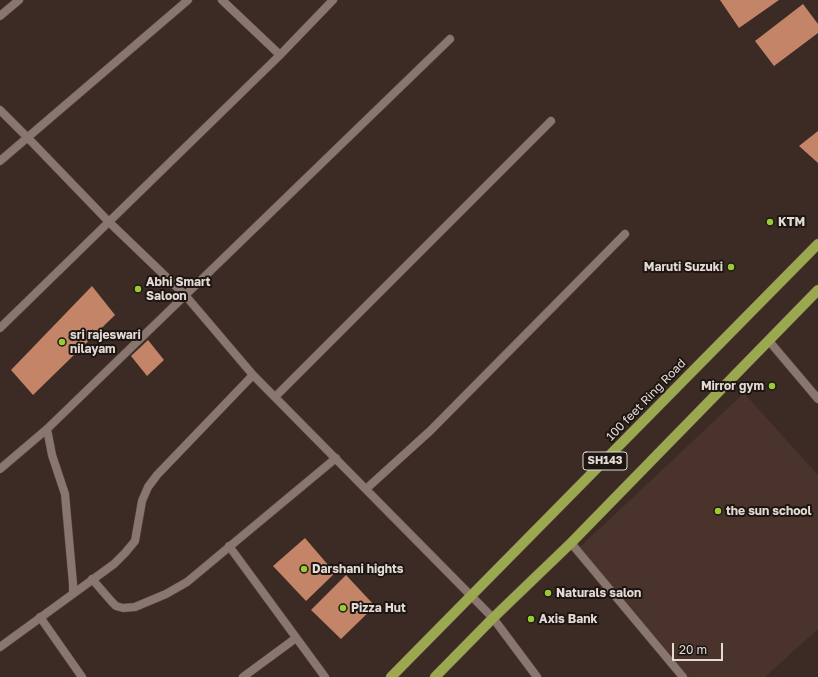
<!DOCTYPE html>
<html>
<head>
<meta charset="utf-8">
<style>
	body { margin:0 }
	#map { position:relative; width:818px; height:677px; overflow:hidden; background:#3b2b24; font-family:"Golos Text",sans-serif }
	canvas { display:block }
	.scale { position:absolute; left:672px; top:643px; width:51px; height:18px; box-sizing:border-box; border:2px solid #e4dad5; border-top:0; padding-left:5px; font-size:12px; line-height:14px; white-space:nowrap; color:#e4dad5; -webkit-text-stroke:3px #1d1612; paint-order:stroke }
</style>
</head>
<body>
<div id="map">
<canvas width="818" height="677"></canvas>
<div class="scale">20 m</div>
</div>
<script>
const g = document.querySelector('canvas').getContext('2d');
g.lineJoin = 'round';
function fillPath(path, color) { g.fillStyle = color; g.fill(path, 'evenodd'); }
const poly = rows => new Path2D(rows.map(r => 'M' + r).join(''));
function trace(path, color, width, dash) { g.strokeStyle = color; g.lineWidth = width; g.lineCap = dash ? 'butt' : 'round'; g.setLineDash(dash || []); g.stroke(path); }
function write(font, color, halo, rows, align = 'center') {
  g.font = font + ' "Golos Text",sans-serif'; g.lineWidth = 4; g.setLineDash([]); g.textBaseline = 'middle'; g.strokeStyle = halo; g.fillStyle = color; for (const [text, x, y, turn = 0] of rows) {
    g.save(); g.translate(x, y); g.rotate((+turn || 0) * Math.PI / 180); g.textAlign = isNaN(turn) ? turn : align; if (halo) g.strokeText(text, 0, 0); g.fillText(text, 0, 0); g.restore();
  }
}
fillPath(poly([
	[744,393,818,475,818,629,765,677,689,677,580,547]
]), '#49332a');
fillPath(poly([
	[720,0,779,0,739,28],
	[803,4,818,24,818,33,774,66,755,41],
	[818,131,818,163,799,146],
	[92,286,115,315,33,395,11,370],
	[148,340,164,360,147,376,131,356],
	[305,538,335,573,306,601,273,566],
	[346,575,375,606,341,639,311,610]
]), '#c38468');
const minor = poly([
	[222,0,280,55],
	[0,16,19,0],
	[0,110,28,138,109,222,185,295,253,375,493,618],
	[0,161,188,0],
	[0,328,280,55,333,0],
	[769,341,818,399],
	[275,397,551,121],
	[47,429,52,455,65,494,73,584,73,593],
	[0,469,47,429,450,39],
	[366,489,430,431,625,234],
	[571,543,683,677],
	[229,546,325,677],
	[92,579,112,602,116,606,123,608,135,607,166,594,187,582,336,458],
	[40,617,82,677],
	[0,647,114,564,125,553,135,541,142,501,148,487,157,475,253,375],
	[243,677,296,638]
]);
const tertiary = poly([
	[493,618,537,677]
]);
const primary = poly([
	[391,677,818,244],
	[435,677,493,618,571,543,818,290]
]);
trace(minor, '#544741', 9);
trace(tertiary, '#544741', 9);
trace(primary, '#544741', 11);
trace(minor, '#89766e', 8);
trace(tertiary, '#89766e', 8);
trace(primary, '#9ca84f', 10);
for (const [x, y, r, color] of [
	[770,222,4,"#99cb35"],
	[731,267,4,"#99cb35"],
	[138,289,4,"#99cb35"],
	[62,342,4,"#99cb35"],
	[772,386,4,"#99cb35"],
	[718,511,4,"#99cb35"],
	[304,569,4,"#99cb35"],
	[548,593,4,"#99cb35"],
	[343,608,4,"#99cb35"],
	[531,619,4,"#99cb35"]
]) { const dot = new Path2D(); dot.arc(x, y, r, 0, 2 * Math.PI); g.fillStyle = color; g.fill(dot); trace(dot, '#1d1612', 1.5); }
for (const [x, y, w] of [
	[605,461,44]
]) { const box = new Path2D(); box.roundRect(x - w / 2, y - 9, w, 18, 3); g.fillStyle = '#1d1612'; g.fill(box); trace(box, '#e4dad5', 1); }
write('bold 11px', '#e4dad5', null, [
	["SH143",605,461]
]);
write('bold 12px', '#e4dad5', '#1d1612', [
	["KTM",778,222],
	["Maruti Suzuki",723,267,"right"],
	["Abhi Smart",146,282],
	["Saloon",146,296],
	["sri rajeswari",70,335],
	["nilayam",70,349],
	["Mirror gym",764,386,"right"],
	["the sun school",726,511],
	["Darshani hights",312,569],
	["Naturals salon",556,593],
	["Pizza Hut",351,608],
	["Axis Bank",539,619]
], 'left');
write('12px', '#e4dad5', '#1d1612', [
	["100 feet Ring Road",646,400,-46]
]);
</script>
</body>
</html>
